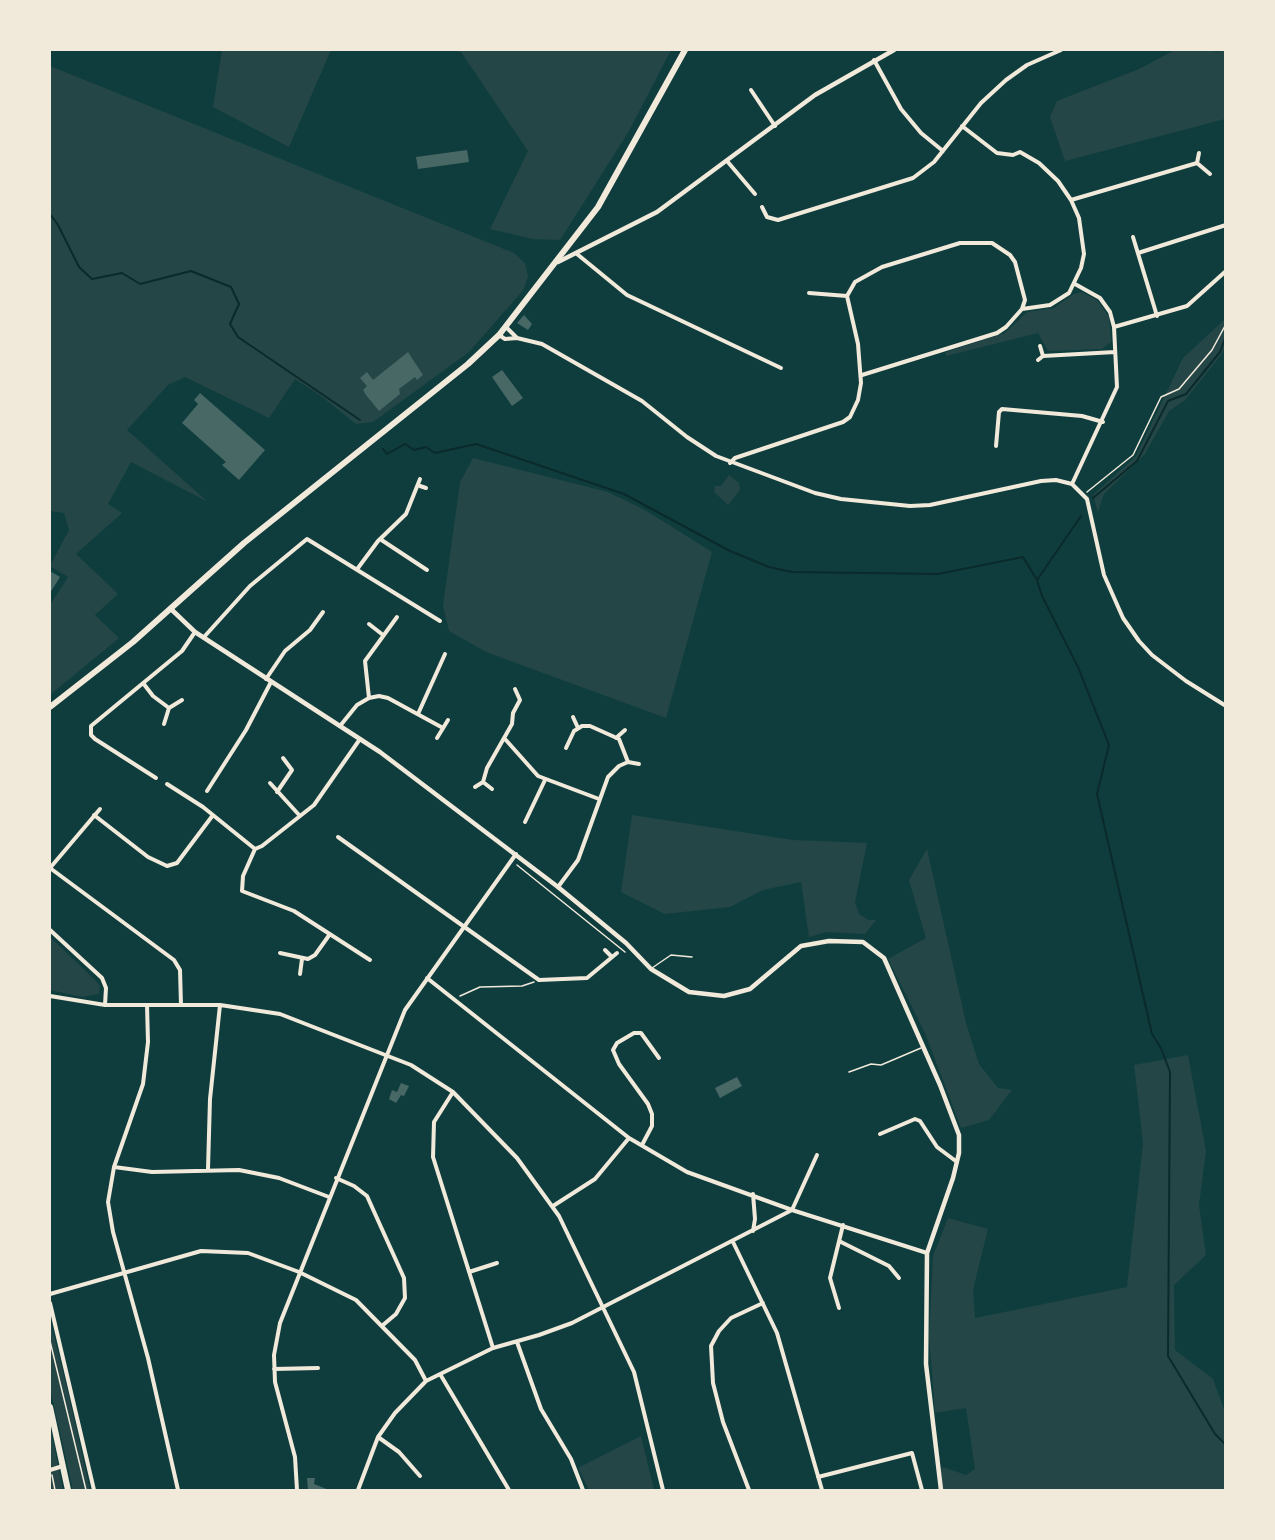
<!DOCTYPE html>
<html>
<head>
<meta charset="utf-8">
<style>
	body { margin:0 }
	#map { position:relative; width:1275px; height:1540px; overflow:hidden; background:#0f3d3e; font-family:Poppins,sans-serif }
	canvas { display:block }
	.frame { position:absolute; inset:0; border:51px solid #f1e9da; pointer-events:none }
</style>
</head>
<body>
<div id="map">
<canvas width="1275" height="1540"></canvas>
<div class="frame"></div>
</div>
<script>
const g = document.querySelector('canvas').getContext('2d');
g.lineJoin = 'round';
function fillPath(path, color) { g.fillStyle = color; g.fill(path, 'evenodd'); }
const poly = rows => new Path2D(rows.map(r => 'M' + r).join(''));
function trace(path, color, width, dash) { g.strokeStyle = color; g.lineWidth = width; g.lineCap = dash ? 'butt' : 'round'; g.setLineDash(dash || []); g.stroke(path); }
fillPath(poly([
	[222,50,331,50,289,147,213,107],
	[454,50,671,50,629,131,560,240,533,239,490,229,528,151,461,52],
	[1175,50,1214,50,1215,52,1225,50,1225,119,1065,161,1050,117,1057,101,1139,69],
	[50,66,514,253,525,263,528,276,524,289,469,352,373,422,356,424,321,396,295,379,269,418,185,377,168,385,127,430,208,502,131,462,108,504,122,513,76,554,118,594,95,615,119,638,50,695,50,605,68,577,50,566,69,530,64,513,50,511],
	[1081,292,1097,300,1109,317,1111,342,1102,349,1048,351,1038,333,946,356,946,352,1005,333,1027,312,1054,308,1072,295],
	[1225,319,1225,347,1221,355,1185,400,1169,411,1145,454,1104,494,1098,512,1093,495,1136,456,1183,358],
	[473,458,608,492,645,510,712,552,666,718,486,652,449,631,443,606,460,482],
	[729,475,739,483,740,490,728,505,714,492,715,486,721,486],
	[632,815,793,840,867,843,855,902,859,914,868,920,876,920,865,934,827,932,809,937,801,882,763,890,730,907,665,914,621,892],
	[927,849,966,1023,979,1064,998,1088,1012,1090,989,1120,961,1128,925,1033,888,959,926,938,909,880],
	[50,937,95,980,100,986,99,994,82,997,50,990],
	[1188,1055,1206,1151,1199,1205,1206,1255,1174,1285,1175,1350,1213,1379,1225,1412,1225,1490,943,1490,940,1470,943,1467,966,1475,975,1469,966,1408,935,1413,929,1335,933,1256,948,1218,988,1229,973,1290,975,1318,1127,1287,1143,1143,1134,1065],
	[50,1321,68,1392,90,1490,73,1490,50,1388],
	[50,1425,63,1490,51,1490],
	[641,1436,654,1490,589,1490,578,1468]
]), '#244646');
trace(poly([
	[50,214,58,225,79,267,92,279,122,273,140,284,191,271,231,287,239,304,230,324,238,337,360,420],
	[383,449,387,454,405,444,414,450,426,447,435,453,476,444,624,494,730,551,769,567,792,572,938,574,1023,557,1037,580,1042,596,1078,667,1109,745,1097,794,1152,1034,1161,1048,1170,1072,1168,1356,1215,1434,1226,1445],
	[1093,498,1137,461,1168,401,1186,394,1220,352,1226,336],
	[1037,580,1081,516]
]), '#0a2a2b', 2);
fillPath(poly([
	[467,150,469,162,418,169,416,157],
	[524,315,532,324,528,330,517,323],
	[408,352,423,375,417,380,415,377,399,389,400,394,379,411,366,395,363,390,367,386,360,378,367,372,373,380],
	[502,370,523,398,512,406,492,377],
	[200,393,265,450,239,480,222,465,226,462,182,423,198,404,194,400],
	[50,571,60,577,50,593],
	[737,1077,742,1086,720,1098,715,1088],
	[401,1083,409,1086,404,1096,401,1095,396,1103,389,1099,392,1090,397,1092],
	[307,1478,315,1478,314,1484,329,1490,308,1490]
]), '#486865');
trace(poly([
	[1087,492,1133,455,1161,397,1179,389,1212,350,1226,324],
	[517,865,625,952],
	[460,996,480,987,522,986,534,982],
	[50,1341,86,1490],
	[52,1475,55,1490]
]), '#f1e9da', 1.5);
trace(poly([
	[652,968,671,955,692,957],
	[849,1072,871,1064,881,1065,921,1048]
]), '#f1e9da', 1.5);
trace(poly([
	[874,60,901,109,921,133,943,151],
	[751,90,775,126],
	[962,126,997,153,1013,155,1020,152,1039,163,1058,181,1071,200,1079,218,1084,254,1081,268,1069,293,1050,305,1022,309],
	[1199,153,1197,163,1210,174],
	[727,161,755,194],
	[1071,200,1197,163],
	[762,207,767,217,778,220,913,178,934,162,981,103,1006,80,1027,65,1061,50],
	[1133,237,1157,316],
	[1138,253,1226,225],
	[577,254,627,295,781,368],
	[809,293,847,296],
	[506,327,517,338],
	[1114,327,1187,306,1226,271],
	[499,335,505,339,517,338,542,344,642,401,687,437,716,456,815,493,841,499,910,506,930,505,1041,481,1056,480,1072,484,1087,499,1104,575,1123,618,1139,641,1152,655,1186,681,1226,706],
	[1043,356,1115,352],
	[1038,360,1043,356,1040,346],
	[996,446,999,412,1002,409,1082,416,1103,422],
	[730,463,735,458,843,422,850,417,858,400,861,383,858,344,847,296,855,282,882,267,960,243,992,243,1010,255,1015,262,1025,300,1022,309,1006,327,997,333,862,375],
	[1072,484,1117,387,1114,327,1110,312,1100,298,1075,284],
	[420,486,426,488],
	[380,539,427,570],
	[358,568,378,541,406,514,420,479],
	[369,624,383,635],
	[204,637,250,586,307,539,440,621],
	[266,679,285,651,310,630,323,612],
	[143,683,153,696,169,708],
	[369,698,365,661,397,617],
	[418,714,445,654],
	[573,717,578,728],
	[164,724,169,708,182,700],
	[340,726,357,705,369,698,379,696,388,698,443,728],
	[437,738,448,720],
	[616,738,625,730],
	[505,739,538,776,599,799],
	[566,748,574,731,582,726,590,726,619,739,628,762],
	[156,778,95,739,91,735,91,726,182,651,195,632],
	[483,782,487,768,512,724,513,713,520,700,515,689],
	[270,783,300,816],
	[167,784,203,807,255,849],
	[475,787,483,782,492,789],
	[207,791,246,730,271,682],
	[277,792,292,770,283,758],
	[94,815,148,857,167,866,177,863,213,815],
	[525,822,545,780],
	[338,837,539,980,587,978,617,953],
	[255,849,243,876,242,891,294,911,370,960],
	[255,849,262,846,314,805,360,739],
	[50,868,174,960,180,970,181,1005],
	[50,868,100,809],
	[558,887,578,860,608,777,619,766,628,762,639,764],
	[50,930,102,978,106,988,105,1005],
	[605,950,612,957],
	[280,953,308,959,315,955,330,934],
	[300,974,302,959],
	[427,978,629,1138,687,1172,792,1210,927,1253],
	[50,996,105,1005,220,1005,280,1014,411,1065,453,1092,517,1158,559,1216,634,1372,663,1490],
	[147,1005,148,1042,143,1084,114,1167,108,1202,113,1232,148,1358,178,1490],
	[453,1092,434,1122,433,1157,493,1348],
	[880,1134,915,1119,920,1121,937,1147,957,1162],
	[642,1145,652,1126,652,1114,648,1104,619,1064,613,1050,617,1043,634,1033,641,1033,659,1058],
	[114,1167,152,1172,239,1170,279,1178,329,1197],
	[208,1169,210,1099,220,1005],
	[336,1178,354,1186,367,1196,404,1278,405,1298,396,1314,383,1325],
	[553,1206,595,1179,629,1138],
	[753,1231,755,1219,753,1194],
	[839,1241,889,1266,899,1278],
	[733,1242,777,1333,822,1490],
	[469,1272,497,1263],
	[50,1294,201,1251,248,1253,299,1272,356,1300,415,1360,426,1381],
	[50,1303,94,1490],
	[839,1308,830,1278,843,1225],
	[517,1342,541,1409,571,1459,583,1490],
	[274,1369,318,1368],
	[440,1374,509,1490],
	[378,1437,399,1452,420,1476],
	[50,1470,63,1466],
	[818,1477,912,1453,922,1490],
	[297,1490,295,1457,275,1382,274,1355,280,1323,405,1010,516,854],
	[358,1490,378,1437,395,1413,426,1381,493,1348,539,1335,572,1323,792,1210,817,1155],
	[749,1490,723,1422,713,1383,711,1346,719,1331,731,1318,763,1303]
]), '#f1e9da', 4);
trace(poly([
	[558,262,657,212,815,95,894,50],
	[172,610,195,632,380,752,558,887,626,943,651,969,689,992,724,996,750,989,801,946,829,941,863,942,884,958,940,1085,959,1135,959,1153,953,1178,927,1253,926,1364,941,1490]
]), '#f1e9da', 4.5);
trace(poly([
	[50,707,133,642,244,543,468,364,499,335,598,207,685,50],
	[50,1407,68,1490]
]), '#f1e9da', 6);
</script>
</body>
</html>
